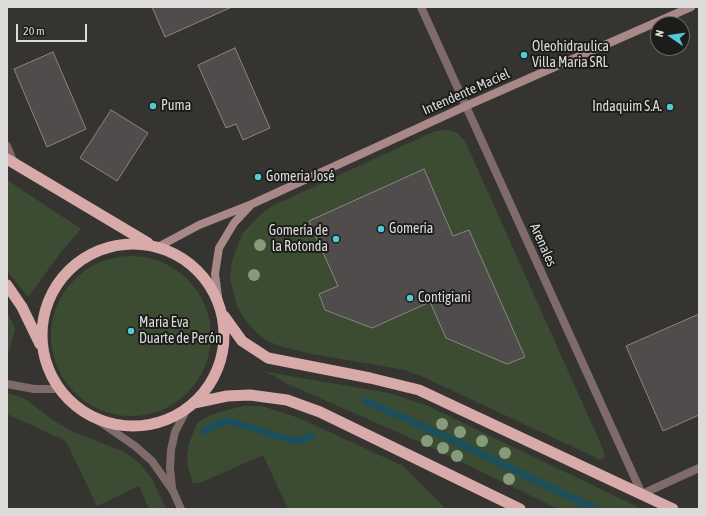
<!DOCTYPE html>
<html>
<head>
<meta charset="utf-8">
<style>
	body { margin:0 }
	#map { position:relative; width:706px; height:516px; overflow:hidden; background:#363431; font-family:"Asap Condensed",sans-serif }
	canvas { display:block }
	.frame { position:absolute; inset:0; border:8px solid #dcdbd9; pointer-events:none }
	.north { position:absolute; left:650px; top:16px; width:40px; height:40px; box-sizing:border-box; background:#1c1c1a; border:1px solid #696866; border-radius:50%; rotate:283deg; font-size:11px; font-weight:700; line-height:16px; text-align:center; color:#dcdbd9 }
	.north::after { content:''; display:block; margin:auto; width:14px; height:18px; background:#52cbd8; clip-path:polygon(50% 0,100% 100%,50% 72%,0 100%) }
	.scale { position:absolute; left:16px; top:24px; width:71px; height:18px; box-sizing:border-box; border:2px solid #dcdbd9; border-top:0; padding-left:5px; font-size:12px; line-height:14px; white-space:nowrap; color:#dcdbd9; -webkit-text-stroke:3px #1c1c1a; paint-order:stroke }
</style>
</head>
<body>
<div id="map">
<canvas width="706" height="516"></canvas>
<div class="frame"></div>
<div class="north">N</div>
<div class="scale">20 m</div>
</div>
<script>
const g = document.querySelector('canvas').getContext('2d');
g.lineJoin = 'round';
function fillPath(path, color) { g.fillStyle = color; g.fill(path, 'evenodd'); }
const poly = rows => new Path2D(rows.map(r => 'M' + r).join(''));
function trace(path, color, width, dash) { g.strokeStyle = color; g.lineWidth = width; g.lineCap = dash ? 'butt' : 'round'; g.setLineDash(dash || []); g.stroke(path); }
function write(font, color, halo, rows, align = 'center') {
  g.font = font + ' "Asap Condensed",sans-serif'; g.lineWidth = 4; g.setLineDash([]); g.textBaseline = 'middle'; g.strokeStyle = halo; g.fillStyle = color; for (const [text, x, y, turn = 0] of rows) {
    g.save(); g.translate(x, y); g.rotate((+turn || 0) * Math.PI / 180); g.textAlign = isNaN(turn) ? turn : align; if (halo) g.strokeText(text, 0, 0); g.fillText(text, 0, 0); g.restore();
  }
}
fillPath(poly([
	[448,130,457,133,465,141,599,440,605,455,604,458,601,460,423,377,405,370,312,354,279,346,266,340,256,332,247,322,237,307,230,279,232,261,242,234,261,214,272,206,435,131],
	[7,180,81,229,61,252,29,296,26,295,7,270],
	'51 336a80 80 0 1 1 160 0a80 80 0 1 1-160 0Z',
	[7,311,15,329,10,349,7,353],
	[261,371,389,393,428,406,642,509,558,509,422,443,283,382,273,375],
	[7,393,24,398,54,421,74,432,122,451,133,458,141,465,152,479,166,509,149,509,139,486,97,506,66,441,7,414],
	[243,406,262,406,299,418,403,466,446,509,288,509,263,455,200,483,193,483,188,468,187,455,189,443,197,423,210,415]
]), '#3b4c32');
trace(poly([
	[366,401,455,441,595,509],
	[204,431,218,423,229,421,292,440,300,440,311,436]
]), '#1b4f5c', 7);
const building = poly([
	[152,7,232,7,165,37,152,7],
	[235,48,270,128,243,140,236,124,226,128,198,65,235,48],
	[53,52,86,129,47,147,14,69,53,52],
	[111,110,148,133,117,181,80,158,111,110],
	[424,169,453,236,469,230,525,357,507,364,446,338,430,302,372,328,325,310,319,294,338,286,309,221,424,169],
	[699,314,699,415,663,431,626,346,699,314]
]);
fillPath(building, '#504c4c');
trace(building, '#8a8685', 1);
trace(poly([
	[421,7,642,494,699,468],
	[7,146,14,163],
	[7,384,34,389,60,389],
	[93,417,135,446,152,461,173,491,181,509],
	[172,488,170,468,171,450,175,432,188,407]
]), '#7f6b6a', 8);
trace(poly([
	[158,247,199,225,252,204,466,106,691,7],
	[219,304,215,274,219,248,234,223,249,207]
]), '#a98988', 8);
trace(poly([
	[7,159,148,243],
	'42 335a91 91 0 1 1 182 0a91 91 0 1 1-182 0Z',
	[7,285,22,307,40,344],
	[224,316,242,341,268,358,370,378,419,390,673,509],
	[194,403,227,396,250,395,287,400,320,412,520,509]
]), '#d8aaa9', 11);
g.fillStyle = '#869b79';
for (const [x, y] of [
	[260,245],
	[254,275],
	[442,424],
	[460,432],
	[427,441],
	[482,441],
	[443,448],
	[505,453],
	[457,456],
	[509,479]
]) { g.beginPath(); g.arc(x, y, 6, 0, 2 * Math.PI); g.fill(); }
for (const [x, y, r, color] of [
	[524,55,4,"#52cbd8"],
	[153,106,4,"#52cbd8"],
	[670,107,4,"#52cbd8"],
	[258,177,4,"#52cbd8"],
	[381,229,4,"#52cbd8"],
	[336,239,4,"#52cbd8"],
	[410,298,4,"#52cbd8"],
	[131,331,4,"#52cbd8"]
]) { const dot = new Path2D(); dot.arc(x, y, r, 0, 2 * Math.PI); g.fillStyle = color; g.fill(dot); trace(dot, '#1c1c1a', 1.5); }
write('14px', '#dcdbd9', '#1c1c1a', [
	["Oleohidraulica",532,47],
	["Villa Maria SRL",532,63],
	["Puma",161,106],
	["Indaquim S.A.",662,107,"right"],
	["Gomeria José",266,177],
	["Gomería",389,229],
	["Gomería de",328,231,"right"],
	["la Rotonda",328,247,"right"],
	["Contigiani",418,298],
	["Maria Eva",139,323],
	["Duarte de Perón",139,339]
], 'left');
write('14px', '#dcdbd9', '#1c1c1a', [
	["Intendente Maciel",466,92,-24],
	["Arenales",543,245,66]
]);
</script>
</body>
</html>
